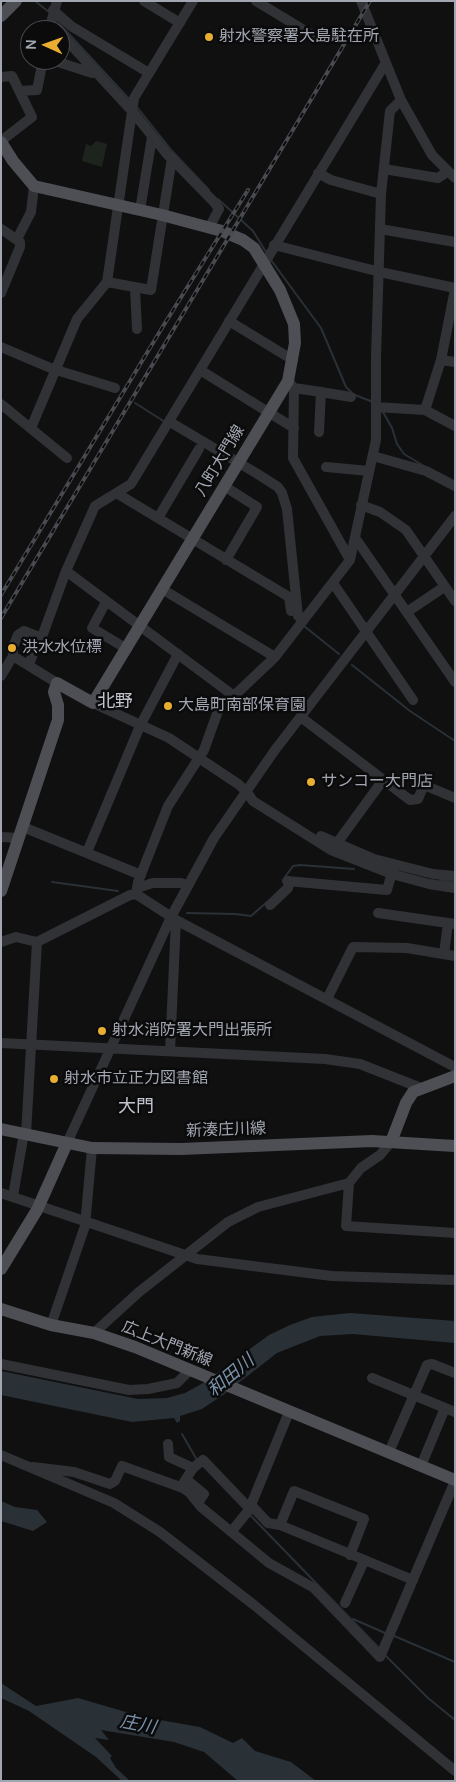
<!DOCTYPE html>
<html>
<head>
<meta charset="utf-8">
<style>
	body { margin:0 }
	#map { position:relative; width:456px; height:1782px; overflow:hidden; background:#101011; font-family:Manrope,sans-serif }
	canvas { display:block }
	.frame { position:absolute; inset:0; border:2px solid #a2a6b1; pointer-events:none }
	.north { position:absolute; left:20px; top:20px; width:50px; height:50px; box-sizing:border-box; background:#0b0b0c; border:1px solid #47494e; border-radius:50%; rotate:272deg; font-size:14px; font-weight:700; line-height:20px; text-align:center; color:#a2a6b1 }
	.north::after { content:''; display:block; margin:auto; width:18px; height:22px; background:#e8ae31; clip-path:polygon(50% 0,100% 100%,50% 72%,0 100%) }
</style>
</head>
<body>
<div id="map">
<canvas width="456" height="1782"></canvas>
<div class="frame"></div>
<div class="north">N</div>
</div>
<script>
const g = document.querySelector('canvas').getContext('2d');
g.lineJoin = 'round';
function fillPath(path, color) { g.fillStyle = color; g.fill(path, 'evenodd'); }
const poly = rows => new Path2D(rows.map(r => 'M' + r).join(''));
function trace(path, color, width, dash) { g.strokeStyle = color; g.lineWidth = width; g.lineCap = dash ? 'butt' : 'round'; g.setLineDash(dash || []); g.stroke(path); }
function write(font, color, halo, rows, align = 'center') {
  g.font = font + ' Manrope,"Noto Sans JP",sans-serif'; g.lineWidth = 5; g.setLineDash([]); g.textBaseline = 'middle'; g.strokeStyle = halo; g.fillStyle = color; for (const [text, x, y, turn = 0] of rows) {
    g.save(); g.translate(x, y); g.rotate((+turn || 0) * Math.PI / 180); g.textAlign = isNaN(turn) ? turn : align; if (halo) g.strokeText(text, 0, 0); g.fillText(text, 0, 0); g.restore();
  }
}
fillPath(poly([
	[96,141,107,144,102,167,82,161,86,144,91,146]
]), '#1d241d');
fillPath(poly([
	[350,1313,455,1321,455,1343,353,1334,320,1336,277,1353,223,1395,202,1409,180,1416,180,1421,177,1423,174,1418,132,1422,1,1395,1,1371,138,1399,167,1398,185,1393,203,1383,269,1335,290,1325,312,1317],
	[1,1501,15,1507,37,1510,47,1522,33,1531,1,1521],
	[1,1683,36,1706,78,1698,143,1717,200,1727,233,1743,242,1738,255,1751,291,1762,316,1781,238,1781,204,1752,174,1742,101,1730,109,1740,95,1738,112,1756,110,1758,116,1768,130,1781,122,1781,96,1757,29,1711,1,1698]
]), '#293036');
trace(poly([
	[35,1,49,12],
	[55,19,130,100],
	[137,107,172,151,209,190],
	[218,199,253,231,266,252],
	[271,260,321,328,346,387,351,392],
	[355,395,373,402],
	[135,403,165,422],
	[383,412,392,428,397,444,404,454,424,466],
	[304,626,339,654],
	[352,665,410,711,455,741],
	[285,877,293,866,300,865,354,869],
	[440,880,455,882],
	[52,882,118,891],
	[187,913,235,914,251,916,267,902],
	[182,1434,197,1460],
	[250,1515,379,1648],
	[353,1619,385,1633],
	[392,1635,455,1662],
	[385,1655,428,1698,455,1720]
]), '#293036', 2);
trace(poly([
	[144,1,180,23],
	[256,1,312,35],
	[361,1,401,100,432,155,455,178],
	[53,10,71,26,149,73],
	[49,30,57,1],
	[60,33,132,111,167,154,214,202,219,209,209,228],
	[52,60,92,73,95,70],
	[1,77,12,76,32,117,1,141],
	[20,91,37,90,43,60],
	[384,169,438,178,447,172],
	[318,173,331,180,381,194],
	[140,210,152,137],
	[1,229,20,242,20,247,1,293],
	[380,229,455,242],
	[17,239,31,212,34,186],
	[274,245,380,272,455,288],
	[107,282,151,290,172,158],
	[135,288,137,329],
	[229,321,293,360],
	[1,347,53,369,115,388],
	[441,360,455,362],
	[200,370,294,428],
	[288,381,294,388,293,458,350,560],
	[294,388,321,392,319,432],
	[321,392,351,397],
	[1,404,67,458],
	[376,407,425,410,455,426],
	[425,410,441,360,455,289],
	[170,422,256,473,278,487,282,493,287,509,298,616,303,621],
	[31,428,77,319,107,282,134,98,193,1],
	[373,456,426,471,455,486],
	[326,467,369,471],
	[224,486,257,507,226,560],
	[118,494,289,597,291,611],
	[361,505,380,512,406,530,455,601],
	[158,518,199,449],
	[356,539,455,682],
	[66,571,234,696],
	[333,583,413,700],
	[162,589,275,657],
	[106,602,92,628,127,649],
	[407,612,444,587],
	[13,656,57,683],
	[29,665,39,637,43,634,66,571,95,506,131,484,385,64],
	[1,676,13,656,13,647,18,635,24,631,39,637],
	[93,703,169,738,238,784,247,792,253,801,331,850,392,874,429,884,455,888],
	[302,718,410,800,418,799,424,785,455,798],
	[23,827,141,875],
	[321,836,374,859,433,874,455,876],
	[1,837,19,838],
	[332,850,383,780],
	[87,852,140,726,178,654],
	[287,881,387,890,393,869],
	[137,888,153,883,181,883,187,885],
	[136,894,138,882,168,806,204,750,218,711,275,657,350,560,376,440,376,357,381,194,390,111,401,100],
	[270,905,288,888,289,881],
	[378,913,455,924],
	[1,942,16,937,37,942,130,895,136,894,176,920,455,1067],
	[444,954,448,923],
	[327,999,353,947,407,948,455,956],
	[1,1043,325,1059,360,1064,421,1088],
	[170,1051,176,920],
	[26,1134,37,942],
	[67,1143,171,917,214,838,275,750,455,516],
	[349,1183,346,1226,455,1233],
	[1,1193,197,1259,332,1276,455,1280],
	[13,1196,24,1133],
	[51,1325,85,1226,92,1148],
	[94,1333,139,1292,228,1222,258,1207,349,1183,361,1168,380,1155,391,1142],
	[1,1364,129,1390,148,1389,177,1383,189,1371],
	[372,1378,455,1412],
	[168,1444,169,1457,193,1468,181,1487],
	[389,1452,427,1365,432,1364,455,1373],
	[1,1455,114,1503,160,1532,254,1605,455,1771],
	[421,1466,445,1408],
	[33,1467,74,1472,110,1484,115,1481,122,1466,183,1488,189,1492,201,1507,269,1563,314,1588,380,1657,455,1481],
	[193,1468,203,1460,250,1509],
	[186,1479,204,1494,198,1503],
	[251,1505,268,1523,280,1525,413,1580],
	[280,1525,294,1491,364,1519,350,1555],
	[231,1532,249,1510,289,1412],
	[345,1603,364,1561]
]), '#313236', 10);
trace(poly([
	[1,16,16,1],
	[1,142,13,161,34,186,162,215,222,231,243,240,254,248,280,290,294,324,295,343,288,381,93,703,57,683,54,692,58,705,58,720,1,891],
	[1,1129,92,1148,181,1149,372,1141,455,1146],
	[391,1142,406,1103,413,1092,455,1076],
	[1,1269,37,1210,67,1143],
	[1,1309,51,1325,94,1333,135,1347,455,1480]
]), '#4d4f55', 12);
const rail = poly([
	[1,595,165,323,248,190],
	[1,618,370,1]
]);
trace(rail, '#484a4f', 4);
trace(rail, '#0b0b0c', 2, [5.5]);
for (const [x, y, r, color] of [
	[209,37,5,"#e8ae31"],
	[12,648,5,"#e8ae31"],
	[168,706,5,"#e8ae31"],
	[311,782,5,"#e8ae31"],
	[102,1031,5,"#e8ae31"],
	[54,1079,5,"#e8ae31"]
]) { const dot = new Path2D(); dot.arc(x, y, r, 0, 2 * Math.PI); g.fillStyle = color; g.fill(dot); trace(dot, '#0b0b0c', 2); }
write('16px', '#a2a6b1', '#0b0b0c', [
	["射水警察署大島駐在所",219,37],
	["洪水水位標",22,648],
	["大島町南部保育園",178,706],
	["サンコー大門店",321,782],
	["射水消防署大門出張所",112,1031],
	["射水市立正力図書館",64,1079]
], 'left');
write('16px', '#a2a6b1', '#0b0b0c', [
	["八町大門線",220,461,-59],
	["新湊庄川線",226,1130,-2],
	["広上大門新線",167,1344,22]
]);
write('18px', '#c2c5ce', '#0b0b0c', [
	["北野",115,702],
	["大門",136,1107]
]);
write('italic 18px', '#7a93ac', '#0b0b0c', [
	["和田川",231,1376,-40],
	["庄川",138,1725,11]
]);
</script>
</body>
</html>
